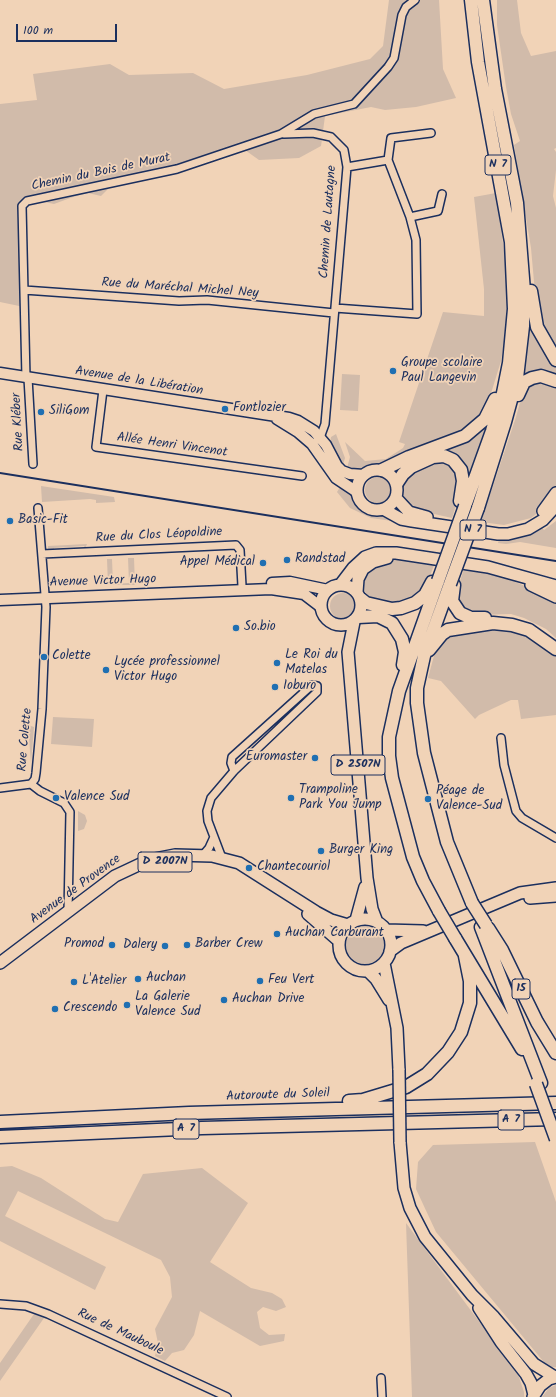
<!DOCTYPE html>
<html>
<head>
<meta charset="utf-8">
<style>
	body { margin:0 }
	#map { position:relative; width:556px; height:1397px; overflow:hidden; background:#f1d3b7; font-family:Kalam,sans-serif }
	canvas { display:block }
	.scale { position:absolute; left:16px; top:24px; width:101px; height:18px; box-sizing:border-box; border:2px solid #1b2f5e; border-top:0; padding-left:5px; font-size:12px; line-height:14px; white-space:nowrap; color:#1b2f5e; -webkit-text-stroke:3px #f1d3b7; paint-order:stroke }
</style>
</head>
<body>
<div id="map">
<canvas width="556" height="1397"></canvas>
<div class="scale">100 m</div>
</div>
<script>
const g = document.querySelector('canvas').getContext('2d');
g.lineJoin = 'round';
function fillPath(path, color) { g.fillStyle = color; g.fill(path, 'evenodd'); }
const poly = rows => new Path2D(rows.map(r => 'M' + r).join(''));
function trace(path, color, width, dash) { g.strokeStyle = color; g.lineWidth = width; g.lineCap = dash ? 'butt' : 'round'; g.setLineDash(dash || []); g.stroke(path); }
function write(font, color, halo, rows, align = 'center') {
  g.font = font + ' Kalam,sans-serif'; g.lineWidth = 3.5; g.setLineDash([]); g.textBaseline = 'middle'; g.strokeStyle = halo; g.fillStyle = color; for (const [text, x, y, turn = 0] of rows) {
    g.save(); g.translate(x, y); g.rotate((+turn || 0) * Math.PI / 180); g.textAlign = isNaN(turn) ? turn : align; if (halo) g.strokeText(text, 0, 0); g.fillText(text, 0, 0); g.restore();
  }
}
fillPath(poly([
	[389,0,439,0,443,69,456,98,416,107,385,110,371,107,325,116,321,146,299,158,259,160,245,150,230,147,215,154,204,156,193,163,160,169,133,179,128,184,109,188,101,196,88,193,73,197,54,204,36,200,22,206,24,307,0,302,0,104,37,100,33,74,110,64,129,75,193,73,224,89,307,75,370,59,383,46],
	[497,0,517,0,521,33,531,56,556,51,556,148,554,149,556,152,556,170,553,196,556,208,556,350,547,338,536,304,531,248,514,145,520,141,511,114,506,87,497,25],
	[496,193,505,258,507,305,506,331,501,361,488,403,474,421,455,434,424,445,387,464,373,465,357,470,347,468,350,457,345,442,365,461,386,459,403,448,405,444,399,442,443,312,484,316,484,289,474,197],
	[528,317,532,317,556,364,556,377,522,376],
	[342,374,360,375,358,411,340,410],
	[539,380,556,387,556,488,545,507,531,518,504,525,481,522,516,417,524,388],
	[486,425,489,425,470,476,468,475,445,452,445,448],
	[336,434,345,458,343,465,330,444,331,437],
	[437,460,450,464,457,473,456,505,452,518,412,509,403,501,403,484,409,473],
	'365 490a13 13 0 1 1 26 0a13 13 0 1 1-26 0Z',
	[41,486,114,497,115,502,96,503,96,500,90,499,42,502],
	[340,487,352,495,359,508,363,511,369,514,385,516,393,519,392,521,371,518,350,508,337,492],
	[556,521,556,548,520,542,506,544,498,543,500,536,540,525,544,530],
	[87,544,85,549,84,546,54,548,54,550,48,549,48,546],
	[128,558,134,558,135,585,108,585,107,559,112,559,113,584,129,583],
	[392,560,402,560,434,565,426,587,420,596,396,606,365,597,361,590,363,576,376,564],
	[464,569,506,578,556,599,556,638,546,629,524,618,511,614,477,615,459,606,456,593],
	'330 606a13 13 0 1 1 26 0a13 13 0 1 1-26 0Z',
	[496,627,529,633,556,654,556,715,521,719,518,700,511,700,479,715,475,719,441,681,428,678,435,652,440,641,446,637,458,632],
	[53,717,94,719,92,747,51,744],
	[28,725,34,727,31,764],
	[78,811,85,815,87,821,84,829,78,831],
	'346 945a19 19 0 1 1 38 0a19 19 0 1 1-38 0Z',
	[535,1142,556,1202,556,1367,548,1367,436,1232,416,1189,418,1162,433,1145],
	[12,1166,41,1178,105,1219,118,1222,143,1174,202,1168,248,1203,210,1262,251,1288,272,1293,282,1299,286,1307,276,1311,263,1307,257,1312,260,1328,269,1335,285,1334,284,1341,260,1346,200,1311,194,1335,184,1350,172,1353,165,1361,155,1356,158,1343,155,1329,172,1297,170,1277,161,1260,18,1191,5,1216,106,1267,95,1290,0,1241,0,1167],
	[406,1223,518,1374,524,1392,524,1397,412,1397],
	[34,1314,44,1318,0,1381,0,1363],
	[556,1385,556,1397,542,1397,549,1388]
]), '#d1bbaa');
const street = poly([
	[284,134,313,133,331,137,344,150,347,167,325,424,321,435,317,440],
	[388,160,391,138,431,133],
	[410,217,438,211,442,194],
	[24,290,179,301,207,300,334,313],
	[335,308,417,314,416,240,410,217,388,160,347,167],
	[26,378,22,206,27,201,177,169,281,134,314,114,354,104,388,67,394,58,402,15,406,7,415,0],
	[28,378,33,464],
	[103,390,96,447,302,476],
	[42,554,236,545,240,550,242,586],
	[501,738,504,765,516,811,522,818,556,838],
	[31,784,35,779,36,773,42,709,46,607,38,508],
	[31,784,40,791,64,803,70,812,68,912],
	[0,788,31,784],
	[203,855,209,848,214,837],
	[222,858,208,821,207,811,211,798,234,771,317,692,317,686,312,685,232,757,231,763,234,771],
	[0,1304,26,1306,48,1314,227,1397],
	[381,1378,382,1397]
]);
const secondary = poly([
	[0,373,289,418,298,421,314,431,326,445,337,466,342,471,350,474,364,475],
	[277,419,298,432,312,444,336,478,357,492],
	[272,583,290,582,328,590],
	[0,600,271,589,304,594,321,607]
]);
const primary = poly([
	'357 490a20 20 0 1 1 40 0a20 20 0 1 1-40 0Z',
	[396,498,409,512,427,517],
	[383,509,401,519,412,521,498,534,508,534,528,529,543,520,556,506],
	[543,511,556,493],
	'321 605a20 20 0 1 1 40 0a20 20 0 1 1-40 0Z',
	[340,585,353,568,365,557,376,553,396,553,488,567,556,586],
	[531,585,556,597],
	[357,592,358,579,363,569,373,562,387,558],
	[354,622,348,652,367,878,372,909,377,922],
	[530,898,556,896],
	[308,914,339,941],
	'339 945a26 26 0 1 1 52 0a26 26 0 1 1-52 0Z',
	[356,920,365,887],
	[386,930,423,931],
	[390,951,401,943,520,893,556,888],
	[0,963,115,876,149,860,175,855,212,856,239,863,316,912,331,920,348,925],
	[384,963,397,1028,399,1070],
	[368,971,376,979,389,1000],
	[400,1142,404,1188,410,1208,425,1237,472,1295,494,1317,534,1364,555,1377],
	[479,1308,501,1342,526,1374,531,1383,534,1395],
	[533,1397,540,1386,549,1379,556,1377]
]);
const highway = poly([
	[531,291,537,327,556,360],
	[518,395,524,382,532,378,541,376,556,381],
	[382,470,409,457,465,436,485,419,495,399],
	[397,483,403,474,411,467,433,457,444,456,453,460,461,470,463,481,460,501],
	[465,506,492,431,503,393,509,363,514,309,511,242,478,62,471,0],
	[478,508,505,422,517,378,523,326,524,291,517,203,495,89,483,0],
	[438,581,399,691,389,737,389,756,392,778,413,857,423,881,439,911],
	[450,584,424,656,417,688,417,703,424,753,447,842,472,903],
	[454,585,452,601,460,613,471,618,485,618],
	[361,599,366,603,392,609,401,608,415,603,425,595,432,582],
	[358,617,378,616,392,623,402,639,405,652,403,665],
	[429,650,442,634,448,630,493,623,512,625,529,630,556,649],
	[481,927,541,1083],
	[488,928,502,950,537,1022,556,1053],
	[455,938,522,1049],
	[349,1101,363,1100,406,1087,427,1074,448,1052,461,1032,470,1003,470,981,465,956],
	[0,1122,189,1113,556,1103],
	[0,1137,202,1128,556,1119]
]);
trace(street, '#1b2f5e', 10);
trace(secondary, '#1b2f5e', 13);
trace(primary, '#1b2f5e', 14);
trace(highway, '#1b2f5e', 15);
trace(street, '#f1d3b7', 7);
trace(secondary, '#f1d3b7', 10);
trace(primary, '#f1d3b7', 11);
trace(highway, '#f1d3b7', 12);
trace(poly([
	[0,473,556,561]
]), '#1b2f5e', 2);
const primaryBridge = poly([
	[399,1070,400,1142]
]);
const highwayBridge = poly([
	[438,581,465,506],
	[450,584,478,508],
	[472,903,486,925],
	[439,911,455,938],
	[536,1084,556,1139]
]);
trace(primaryBridge, '#1b2f5e', 14, []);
trace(highwayBridge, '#1b2f5e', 15, []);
trace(primaryBridge, '#f1d3b7', 11);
trace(highwayBridge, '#f1d3b7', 12);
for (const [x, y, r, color] of [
	[393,371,4,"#1f6fb2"],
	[225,409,4,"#1f6fb2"],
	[41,412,4,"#1f6fb2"],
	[10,521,4,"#1f6fb2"],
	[287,560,4,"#1f6fb2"],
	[263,563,4,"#1f6fb2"],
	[236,628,4,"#1f6fb2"],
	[44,657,4,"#1f6fb2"],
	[277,663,4,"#1f6fb2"],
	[106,670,4,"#1f6fb2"],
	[275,687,4,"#1f6fb2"],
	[315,758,4,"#1f6fb2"],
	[56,798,4,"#1f6fb2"],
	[291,798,4,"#1f6fb2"],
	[428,799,4,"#1f6fb2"],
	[321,851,4,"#1f6fb2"],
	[249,868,4,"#1f6fb2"],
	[277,934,4,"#1f6fb2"],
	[112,945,4,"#1f6fb2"],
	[187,945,4,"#1f6fb2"],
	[165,946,4,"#1f6fb2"],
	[138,979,4,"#1f6fb2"],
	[260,981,4,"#1f6fb2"],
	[74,982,4,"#1f6fb2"],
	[224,1000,4,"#1f6fb2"],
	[127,1005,4,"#1f6fb2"],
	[55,1009,4,"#1f6fb2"]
]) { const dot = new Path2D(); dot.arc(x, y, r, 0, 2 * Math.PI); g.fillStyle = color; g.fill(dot); trace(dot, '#f1d3b7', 1.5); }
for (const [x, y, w] of [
	[498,165,26],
	[473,530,26],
	[358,765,54],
	[165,862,54],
	[521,989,18],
	[511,1120,26],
	[186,1129,26]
]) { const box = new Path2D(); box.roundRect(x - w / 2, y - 10, w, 20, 3); g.fillStyle = '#f1d3b7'; g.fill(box); trace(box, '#1b2f5e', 1); }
write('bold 12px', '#1b2f5e', null, [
	["N 7",498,165],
	["N 7",473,530],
	["D 2507N",358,765],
	["D 2007N",165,862],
	["15",521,989],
	["A 7",511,1120],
	["A 7",186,1129]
]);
write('13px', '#1b2f5e', '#f1d3b7', [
	["Chemin du Bois de Murat",101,173,-12],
	["Chemin de Lautagne",329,222,-86],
	["Rue du Maréchal Michel Ney",180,289,4],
	["Avenue de la Libération",139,382,9],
	["Rue Kléber",19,422,-93],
	["Allée Henri Vincenot",172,446,8],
	["Rue du Clos Léopoldine",159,536,-3],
	["Avenue Victor Hugo",103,582,-2],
	["Rue Colette",26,740,-85],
	["Avenue de Provence",76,890,-36],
	["Autoroute du Soleil",278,1096,-2],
	["Rue de Mauboule",120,1333,25]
]);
write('13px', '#1b2f5e', '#f1d3b7', [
	["Groupe scolaire",401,364],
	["Paul Langevin",401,379],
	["Fontlozier",233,409],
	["SiliGom",49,412],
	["Basic-Fit",18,521],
	["Randstad",295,560],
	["Appel Médical",255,563,"right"],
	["So.bio",244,628],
	["Le Roi du",285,656],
	["Matelas",285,671],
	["Colette",52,657],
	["Lycée professionnel",114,663],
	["Victor Hugo",114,678],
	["Ioburo",283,687],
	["Euromaster",307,758,"right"],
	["Trampoline",299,791],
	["Park You Jump",299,806],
	["Péage de",436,792],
	["Valence-Sud",436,807],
	["Valence Sud",64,798],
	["Burger King",329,851],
	["Chantecouriol",257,868],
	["Auchan Carburant",285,934],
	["Promod",104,945,"right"],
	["Barber Crew",195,945],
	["Dalery",157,946,"right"],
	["Auchan",146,979],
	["Feu Vert",268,981],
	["L'Atelier",82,982],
	["La Galerie",135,998],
	["Valence Sud",135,1013],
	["Auchan Drive",232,1000],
	["Crescendo",63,1009]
], 'left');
</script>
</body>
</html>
